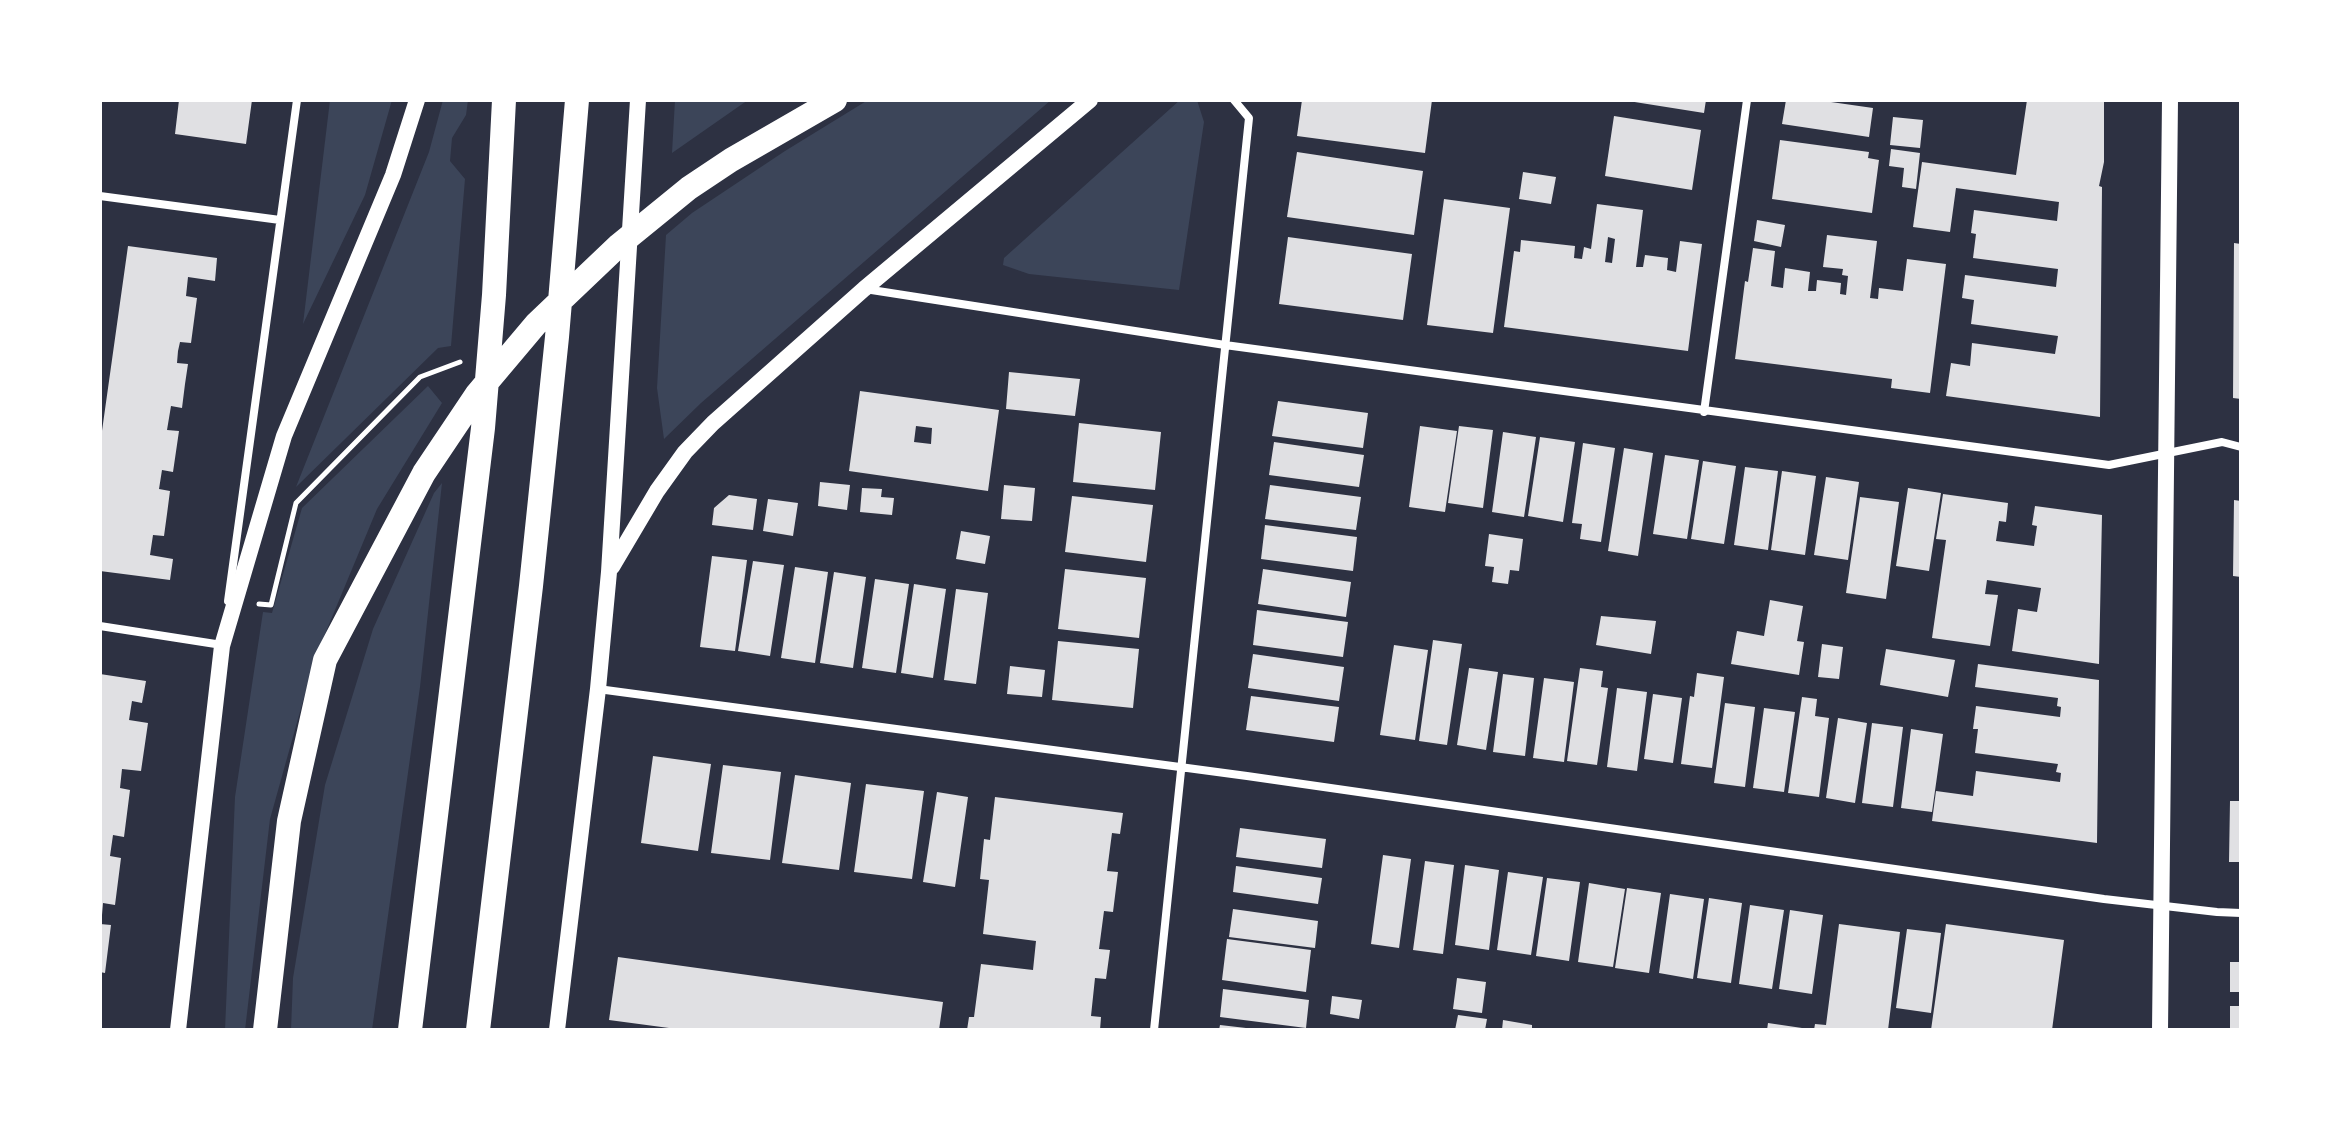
<!DOCTYPE html>
<html>
<head>
<meta charset="utf-8">
<style>
	body { margin:0 }
	#map { position:relative; width:2341px; height:1130px; overflow:hidden; background:#2d3142; font-family:Lato,sans-serif }
	canvas { display:block }
	.frame { position:absolute; inset:0; border:102px solid #fff; pointer-events:none }
</style>
</head>
<body>
<div id="map">
<canvas width="2341" height="1130"></canvas>
<div class="frame"></div>
</div>
<script>
const g = document.querySelector('canvas').getContext('2d');
g.lineJoin = 'round';
function fillPath(path, color) { g.fillStyle = color; g.fill(path, 'evenodd'); }
const poly = rows => new Path2D(rows.map(r => 'M' + r).join(''));
function trace(path, color, width, dash) { g.strokeStyle = color; g.lineWidth = width; g.lineCap = dash ? 'butt' : 'round'; g.setLineDash(dash || []); g.stroke(path); }
fillPath(poly([
	[330,100,392,100,365,195,303,324],
	[443,100,468,100,466,115,452,138,450,161,465,179,451,346,438,348,296,487,429,152],
	[675,100,748,100,672,153],
	[868,100,1051,100,701,403,664,439,657,388,666,235,692,213,785,151],
	[1180,100,1197,100,1204,122,1179,290,1029,274,1003,265,1004,258],
	[428,386,442,403,377,509,315,658,270,819,245,1030,225,1030,235,797,263,612,272,613,302,508],
	[442,483,420,687,372,1030,291,1030,293,978,325,785,373,629,434,493]
]), '#3c4559');
fillPath(poly([
	[179,100,252,100,246,144,175,134],
	[1302,100,1432,100,1425,153,1297,136],
	[1622,100,1706,100,1704,113],
	[1786,100,1817,100,1873,108,1869,137,1782,124],
	[2027,100,2104,100,2104,162,2099,186,2102,187,2100,417,1946,396,1951,363,1970,366,1972,343,2055,354,2058,336,1971,324,1974,300,1962,298,1965,275,2056,287,2058,269,1973,258,1976,234,1971,233,1974,210,2057,221,2059,202,1956,188,1950,232,1913,227,1922,162,2016,175],
	[1614,116,1701,130,1692,190,1605,176],
	[1893,117,1923,120,1920,148,1890,145],
	[1780,140,1869,152,1868,158,1879,160,1872,213,1772,199],
	[1891,149,1920,153,1916,189,1902,187,1904,168,1889,166],
	[1297,152,1423,171,1414,235,1287,217],
	[1523,172,1556,177,1551,204,1519,199],
	[1444,199,1510,208,1493,333,1427,325],
	[1597,204,1643,210,1636,267,1643,267,1645,255,1668,258,1667,270,1676,272,1680,241,1702,244,1688,351,1504,327,1514,251,1520,252,1521,240,1575,246,1574,258,1582,259,1584,247,1591,249],
	[1608,237,1615,239,1612,263,1605,262],
	[1757,220,1785,225,1781,247,1754,241],
	[1827,235,1877,241,1870,298,1878,299,1879,288,1903,291,1907,259,1946,264,1930,393,1891,388,1892,379,1735,359,1745,281,1748,282,1753,248,1775,251,1771,286,1783,288,1785,268,1810,272,1808,291,1816,291,1817,280,1841,283,1840,294,1846,295,1848,276,1842,275,1843,269,1823,267],
	[1288,237,1412,254,1403,320,1279,304],
	[2234,243,2241,244,2241,399,2233,398],
	[128,246,217,258,215,281,188,277,186,296,197,298,191,343,180,342,178,351,177,363,188,364,185,384,182,408,171,406,167,430,179,431,173,472,162,470,159,489,170,491,167,514,164,536,153,535,150,555,173,559,170,580,100,571,100,445],
	[1009,372,1080,379,1075,416,1006,409],
	[860,391,999,410,988,491,849,471],
	[916,426,932,428,931,444,914,442],
	[1278,401,1368,413,1363,448,1272,436],
	[1079,423,1161,432,1155,490,1073,482],
	[1420,426,1457,431,1445,512,1409,507],
	[1459,426,1493,430,1483,508,1448,503],
	[1503,432,1536,437,1524,517,1492,512],
	[1540,437,1575,442,1563,522,1528,516],
	[1274,442,1364,455,1359,487,1269,475],
	[1583,443,1615,448,1601,542,1580,539,1582,524,1572,523],
	[1624,448,1653,453,1638,556,1608,551],
	[1665,455,1699,460,1687,539,1653,534],
	[1703,461,1736,466,1724,544,1691,539],
	[1745,467,1778,471,1768,550,1734,545],
	[1782,471,1816,476,1805,555,1771,550],
	[1826,477,1859,482,1848,560,1814,555],
	[820,482,850,485,847,510,818,506],
	[1004,485,1035,488,1032,521,1001,519],
	[1270,485,1361,497,1356,530,1265,519],
	[862,488,882,489,881,497,894,498,892,515,860,512],
	[1908,488,1941,493,1929,571,1896,566],
	[1943,494,2008,503,2006,522,1999,521,1996,541,2034,546,2037,526,2032,525,2035,506,2102,515,2099,664,2012,651,2018,609,2037,612,2041,588,1987,580,1985,594,1998,595,1990,646,1932,638,1946,540,1936,539],
	[729,495,757,499,753,530,712,525,714,508],
	[1072,496,1153,505,1146,562,1065,552],
	[1860,497,1899,502,1886,599,1846,593],
	[768,499,798,503,793,536,763,531],
	[2234,500,2241,501,2241,577,2233,576],
	[1265,525,1357,537,1353,571,1261,559],
	[961,531,990,536,985,564,956,559],
	[1489,534,1523,539,1519,571,1510,570,1508,584,1492,582,1494,567,1485,566],
	[712,556,747,560,735,651,700,647],
	[753,561,784,565,770,656,738,651],
	[795,567,828,572,815,663,781,658],
	[1065,569,1146,578,1139,638,1058,629],
	[1263,569,1351,582,1346,617,1258,604],
	[834,572,866,577,853,668,820,663],
	[875,579,909,584,896,673,862,668],
	[914,584,946,589,933,678,901,673],
	[956,589,988,593,976,684,944,680],
	[1770,600,1803,606,1797,641,1804,642,1799,675,1731,664,1737,631,1764,636],
	[1257,610,1348,622,1343,657,1253,645],
	[1601,616,1656,621,1651,654,1596,645],
	[1433,640,1462,644,1447,745,1419,741],
	[1058,641,1139,649,1133,708,1052,700],
	[1822,644,1843,647,1839,679,1818,677],
	[1394,645,1428,650,1415,740,1380,735],
	[1886,649,1955,660,1948,697,1880,685],
	[1253,654,1344,667,1339,701,1248,688],
	[1978,664,2099,680,2097,843,1932,821,1936,791,1973,796,1976,771,2060,782,2061,773,2056,772,2058,764,1975,753,1978,729,1973,729,1976,706,2060,717,2061,707,2057,706,2058,698,1975,687],
	[1010,666,1045,670,1042,697,1007,694],
	[1469,668,1498,672,1486,750,1457,745],
	[1580,668,1603,671,1601,687,1608,688,1597,765,1567,761],
	[1697,673,1724,677,1712,768,1681,764,1690,696,1694,697],
	[100,674,146,681,142,703,132,701,129,720,148,723,141,771,122,769,120,788,130,790,124,837,113,835,110,856,121,858,115,905,103,903,102,915],
	[1503,674,1534,678,1525,756,1493,752],
	[1544,678,1574,682,1564,762,1533,758],
	[1617,688,1647,692,1637,771,1607,767],
	[1653,694,1682,698,1673,763,1644,759],
	[1251,696,1339,707,1334,742,1246,730],
	[1802,697,1817,699,1815,716,1829,718,1819,797,1788,793],
	[1725,703,1755,707,1745,787,1714,783],
	[1764,708,1795,712,1784,792,1753,788],
	[1838,718,1867,723,1855,803,1826,798],
	[1872,723,1903,727,1893,807,1862,803],
	[1911,729,1943,734,1932,812,1901,808],
	[653,756,711,764,698,851,641,843],
	[723,765,781,772,770,860,711,853],
	[795,775,851,783,839,870,782,863],
	[866,784,924,791,912,879,854,872],
	[937,792,968,797,955,887,923,882],
	[995,797,1123,813,1120,834,1112,833,1107,871,1118,872,1113,912,1104,911,1099,949,1110,950,1106,979,1095,978,1091,1016,1101,1017,1100,1030,967,1030,969,1017,974,1017,981,964,1033,970,1036,941,983,934,989,880,980,879,984,839,990,840],
	[2230,801,2241,801,2241,862,2229,862],
	[1240,828,1326,839,1322,868,1236,857],
	[1383,855,1411,859,1399,948,1371,944],
	[1425,861,1454,865,1443,954,1413,950],
	[1465,865,1499,870,1489,950,1455,945],
	[1236,866,1322,878,1318,904,1233,892],
	[1508,872,1543,877,1531,955,1497,950],
	[1547,878,1580,882,1569,961,1536,956],
	[1589,883,1625,889,1613,967,1578,962],
	[1627,888,1661,893,1649,973,1615,968],
	[1670,894,1704,899,1693,979,1659,973],
	[1709,898,1742,903,1731,983,1697,978],
	[1750,905,1784,910,1772,989,1739,984],
	[1233,909,1318,921,1315,948,1229,937],
	[1790,910,1823,915,1812,994,1779,989],
	[100,924,111,925,105,973,100,972],
	[1839,924,1900,932,1888,1030,1814,1030,1815,1024,1826,1025],
	[1946,924,2064,940,2052,1030,1931,1030],
	[1907,929,1941,933,1931,1013,1896,1008],
	[1227,939,1311,950,1306,992,1222,980],
	[618,957,943,1002,939,1030,684,1030,609,1020],
	[2230,962,2241,962,2241,992,2230,992],
	[1457,978,1486,982,1482,1013,1453,1009],
	[1223,989,1309,1000,1306,1028,1220,1017],
	[1332,996,1362,1000,1359,1019,1330,1014],
	[2230,1006,2241,1006,2241,1030,2230,1030],
	[1458,1015,1487,1019,1485,1030,1455,1030],
	[1503,1020,1532,1025,1532,1030,1502,1030],
	[1768,1023,1802,1028,1802,1030,1767,1030],
	[1220,1025,1246,1028,1246,1030,1219,1030]
]), '#e0e0e3');
trace(poly([
	[259,604,271,605,296,503,420,377,460,362]
]), '#fff', 5);
trace(poly([
	[100,196,280,220],
	[865,289,1225,345,2109,465,2222,442,2241,447],
	[1704,412,1747,100],
	[228,601,297,100],
	[100,626,222,645],
	[598,689,1247,776,2104,899,2217,912,2241,913],
	[1154,1030,1249,118,1234,100]
]), '#fff', 8);
trace(poly([
	[612,567,657,491,685,452,713,423,864,289,1090,100],
	[178,1030,222,646,284,436,393,175,417,100],
	[557,1030,598,689,609,572,638,100],
	[2160,1030,2170,100]
]), '#fff', 16);
trace(poly([
	[265,1030,289,821,325,660,424,473,477,394,536,324,619,245,689,188,731,160,835,100],
	[410,1030,483,428,494,295,504,100],
	[478,1030,531,586,557,337,577,100]
]), '#fff', 24);
</script>
</body>
</html>
